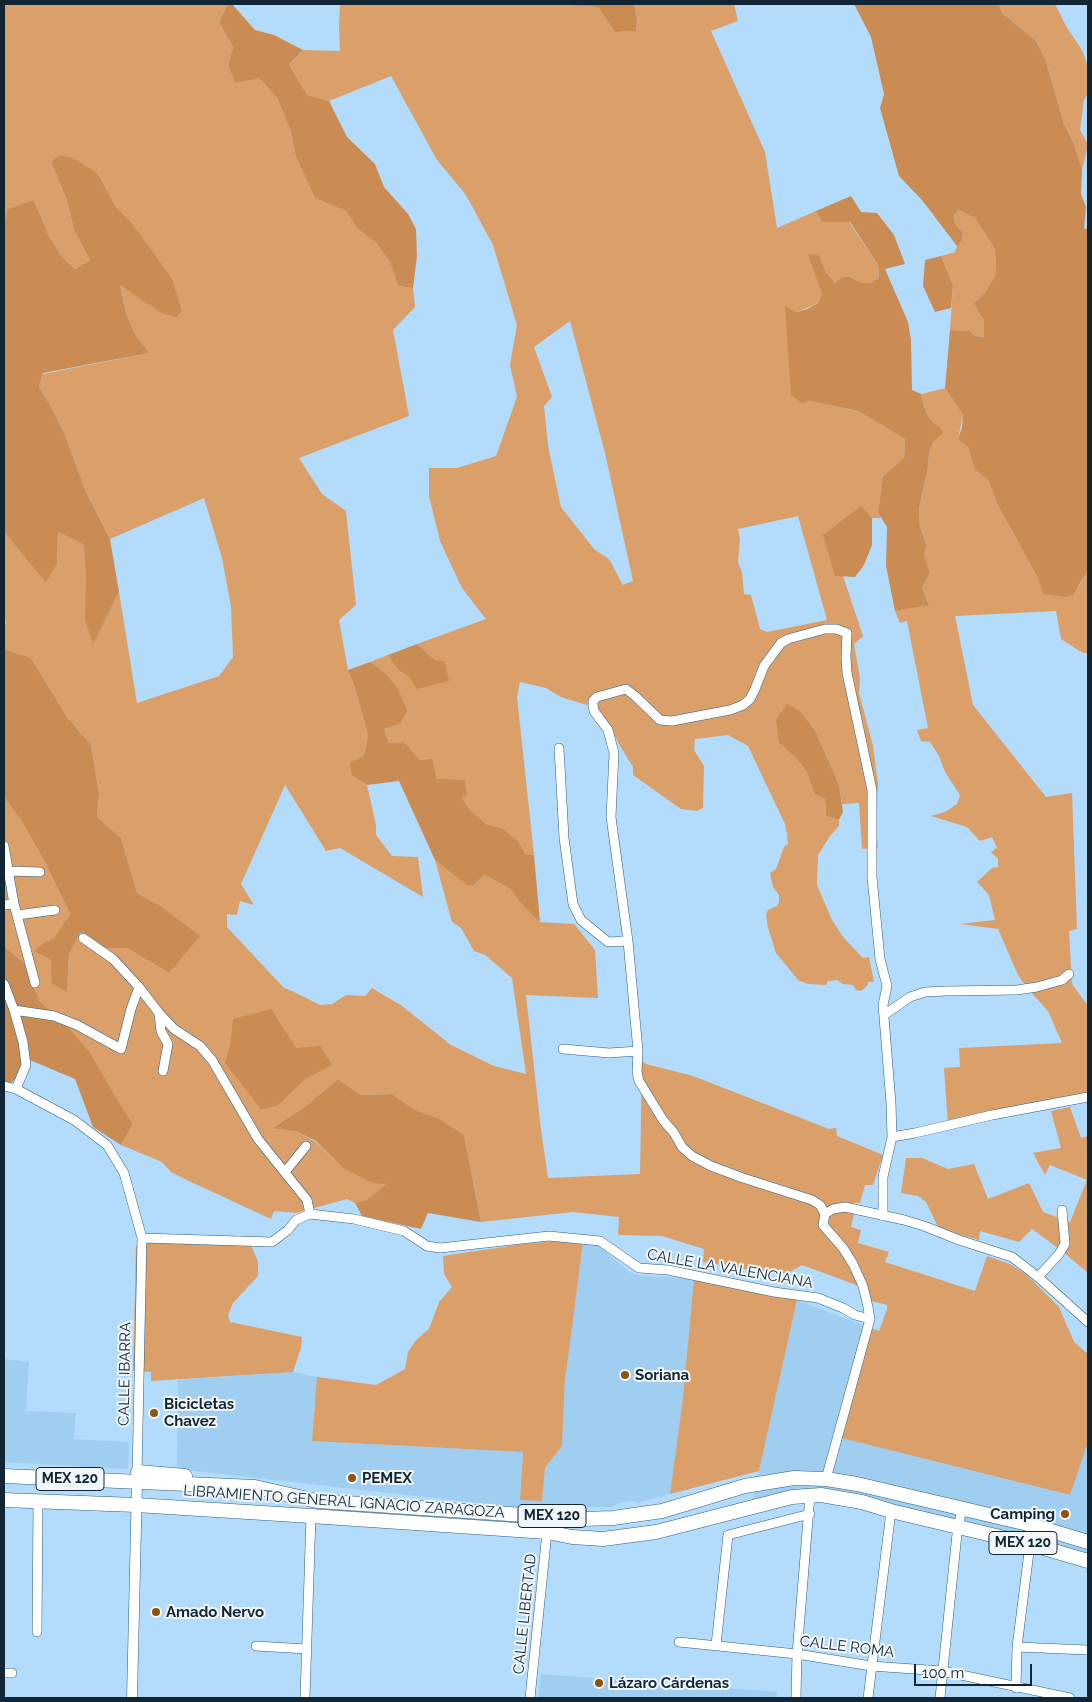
<!DOCTYPE html>
<html>
<head>
<meta charset="utf-8">
<style>
	body { margin:0 }
	#map { position:relative; width:1092px; height:1702px; overflow:hidden; background:#b3dbfc; font-family:Raleway,sans-serif }
	canvas { display:block }
	.frame { position:absolute; inset:0; border:5px solid #112534; pointer-events:none }
	.scale { position:absolute; left:914px; top:1664px; width:118px; height:22px; box-sizing:border-box; border:2px solid #112534; border-top:0; padding-left:6px; font-size:15px; line-height:18px; white-space:nowrap; color:#112534; -webkit-text-stroke:4px #f2f7fb; paint-order:stroke }
</style>
</head>
<body>
<div id="map">
<canvas width="1092" height="1702"></canvas>
<div class="frame"></div>
<div class="scale">100 m</div>
</div>
<script>
const g = document.querySelector('canvas').getContext('2d');
g.lineJoin = 'round';
function fillPath(path, color) { g.fillStyle = color; g.fill(path, 'evenodd'); }
const poly = rows => new Path2D(rows.map(r => 'M' + r).join(''));
function trace(path, color, width, dash) { g.strokeStyle = color; g.lineWidth = width; g.lineCap = dash ? 'butt' : 'round'; g.setLineDash(dash || []); g.stroke(path); }
function write(font, color, halo, rows, align = 'center') {
  g.font = font + ' Raleway,sans-serif'; g.lineWidth = 4; g.setLineDash([]); g.textBaseline = 'middle'; g.strokeStyle = halo; g.fillStyle = color; for (const [text, x, y, turn = 0] of rows) {
    g.save(); g.translate(x, y); g.rotate((+turn || 0) * Math.PI / 180); g.textAlign = isNaN(turn) ? turn : align; if (halo) g.strokeText(text, 0, 0); g.fillText(text, 0, 0); g.restore();
  }
}
fillPath(poly([
	[583,1242,599,1243,607,1253,629,1272,642,1276,694,1278,683,1397,670,1494,637,1503,633,1501,618,1503,613,1507,542,1507,541,1510,177,1469,178,1380,293,1372,317,1377,312,1441,523,1452,520,1500,562,1446,565,1377,566,1374],
	[797,1300,866,1326,834,1436,1069,1495,1088,1442,1088,1555,964,1522,853,1495,789,1492,752,1500],
	[4,1359,29,1362,26,1411,76,1413,74,1439,129,1442,128,1469,4,1462],
	[541,1674,777,1692,776,1698,538,1698]
]), '#a0cef1');
fillPath(poly([
	[4,4,228,4,219,22,233,47,228,65,235,83,258,77,277,98,290,129,296,157,315,198,346,211,357,228,377,244,390,262,398,286,413,288,415,307,393,330,409,416,299,458,322,494,346,511,356,605,339,620,348,670,355,688,368,735,364,756,352,776,367,785,376,825,376,835,392,856,418,857,423,897,340,848,326,851,285,785,241,884,254,905,240,901,237,915,227,914,227,927,284,988,292,991,320,1005,332,1004,346,995,365,996,372,988,402,1006,451,1045,494,1066,526,1074,512,978,485,955,474,951,461,928,452,922,435,860,466,885,474,885,484,875,509,888,525,908,540,922,574,924,595,950,598,998,526,995,541,1130,548,1178,640,1174,642,1061,646,1064,693,1076,829,1129,836,1128,837,1136,883,1155,873,1185,865,1185,860,1203,851,1203,849,1212,854,1214,851,1227,861,1230,858,1243,889,1252,885,1262,975,1291,987,1256,1010,1264,1027,1275,1059,1307,1074,1342,1088,1354,1088,1442,1070,1495,833,1436,866,1326,879,1331,887,1309,887,1305,864,1299,859,1286,802,1265,788,1273,776,1274,703,1262,704,1249,662,1236,618,1235,619,1217,573,1212,481,1222,464,1135,438,1118,415,1110,392,1094,361,1095,338,1079,306,1106,273,1127,295,1131,316,1142,343,1168,388,1184,366,1200,355,1203,347,1199,296,1213,274,1211,271,1219,189,1181,171,1172,162,1162,121,1145,133,1124,60,1018,40,1002,24,963,4,946,4,797,21,820,45,862,70,914,54,938,43,943,35,951,51,960,67,992,69,954,79,932,105,948,127,948,169,973,159,905,137,893,121,838,97,817,99,794,91,745,67,717,31,658,4,649,4,626,6,622,4,618,4,534,6,532,26,559,57,564,58,532,84,545,93,643,119,592,137,703,219,676,233,657,231,606,222,558,204,498,110,539,86,492,65,435,51,407,39,386,43,374,149,353,135,334,126,313,120,284,161,313,151,251,132,223,116,207,98,174,51,162,67,200,74,230,90,260,75,269,62,257,49,236,34,200,4,225],
	[340,4,575,4,576,6,598,7,615,32,636,31,637,18,634,4,734,4,738,21,711,31,765,152,777,228,816,211,823,222,849,222,878,265,879,278,870,283,861,283,850,277,835,283,826,272,819,255,818,280,822,294,818,303,797,312,785,307,810,401,858,411,905,439,904,458,883,476,878,512,882,518,872,518,861,507,835,576,843,576,863,636,854,644,860,678,859,693,873,746,878,784,876,830,878,848,862,849,859,803,842,804,839,785,815,730,801,712,779,743,796,758,807,772,815,795,825,799,826,816,839,820,839,826,830,836,818,855,817,885,832,920,843,937,863,958,869,957,874,982,868,982,867,986,861,991,856,990,853,985,843,984,837,980,828,981,826,985,808,984,798,980,776,953,768,928,766,915,768,910,777,906,779,902,779,895,773,887,770,873,776,869,784,847,788,844,787,834,785,824,748,746,728,735,695,739,694,750,704,766,703,808,697,811,681,809,633,775,633,767,619,744,611,728,596,708,561,697,546,688,520,682,517,697,534,855,526,855,518,841,502,828,486,824,470,810,460,797,467,796,437,779,404,742,389,743,384,729,400,724,385,673,370,662,388,655,398,670,410,678,435,660,417,644,486,619,462,588,440,541,429,496,429,468,457,468,496,456,517,397,510,365,517,325,493,245,466,195,437,160,391,76,329,101,307,95,289,64,303,50,340,51,339,25],
	[570,321,605,453,633,581,623,585,609,559,594,549,561,507,548,446,544,406,552,397,534,347],
	[798,516,827,620,767,632,760,629,751,595,744,594,742,573,738,562,740,539,738,529],
	[999,4,1055,4,1066,26,1083,52,1088,68,1088,93,1084,100,1080,130,1088,144,1082,170,1074,144,1064,124,1046,61,1036,41,1002,13],
	[958,210,975,218,995,249,996,274,984,294,974,303,980,315,984,319,984,337,975,336,970,331,950,330,953,285,941,256,955,252,957,246,962,241,963,233,955,224,954,215],
	[945,388,963,415,958,439,968,447,975,470,989,481,997,504,1037,576,1043,594,1079,586,1088,570,1088,653,1083,653,1061,639,1056,611,955,616,973,705,1046,797,1072,793,1077,929,1069,931,1072,984,1088,1006,1088,1096,948,1125,944,1068,960,1067,959,1048,1062,1043,1048,1011,1028,989,1018,975,998,929,960,924,995,920,989,895,977,882,992,868,998,867,998,859,991,852,997,848,992,837,980,841,967,827,931,816,945,812,957,804,960,795,945,772,939,756,930,742,921,741,917,730,928,728,907,621,900,623,895,611,929,604,922,587,930,573,924,553,927,546,920,527,919,509,928,467,929,453,934,441,934,424,926,413,921,394],
	[1070,1107,1081,1138,1088,1136,1088,1273,1062,1251,1032,1229,1019,1242,980,1231,979,1240,939,1229,926,1202,918,1196,901,1193,906,1158,922,1158,948,1169,974,1164,988,1199,1029,1183,1043,1212,1070,1222,1087,1180,1050,1165,1045,1175,1033,1153,1061,1148,1051,1111],
	[142,1238,249,1241,258,1262,258,1276,233,1303,228,1315,230,1322,302,1337,301,1348,293,1372,151,1381,151,1372,133,1371,136,1247],
	[556,1241,583,1242,566,1374,565,1377,562,1446,545,1468,542,1501,520,1500,523,1452,312,1441,317,1377,376,1385,405,1369,408,1352,416,1340,429,1329,439,1302,452,1287,444,1274,443,1256,523,1244],
	[694,1278,797,1300,759,1471,670,1494,683,1397]
]), '#db9f69');
fillPath(poly([
	[228,4,232,4,255,30,274,35,303,50,289,64,307,95,329,101,347,137,375,164,384,187,408,214,416,229,417,256,413,288,398,286,390,262,377,244,357,228,346,211,315,198,296,157,290,129,277,98,259,78,235,83,228,65,233,47,219,22],
	[575,4,634,4,637,18,636,31,615,32,598,7,575,6],
	[854,4,999,4,1002,13,1036,41,1046,61,1064,124,1074,144,1082,170,1081,194,1086,207,1084,229,1088,228,1088,570,1073,595,1066,597,1043,594,1037,576,997,504,989,481,975,470,968,447,958,439,962,427,963,415,945,388,950,330,970,331,975,336,984,337,984,319,980,315,974,303,984,294,996,274,995,249,975,218,958,210,954,215,955,224,963,233,962,241,957,246,922,200,899,176,880,108,884,94,871,37],
	[59,156,71,157,98,174,116,207,132,223,172,279,182,311,176,317,161,313,120,285,126,313,135,334,149,353,43,373,39,386,51,407,65,435,86,492,110,539,119,592,93,644,85,620,86,577,84,545,58,532,57,564,46,582,26,559,6,533,4,534,4,225,8,209,34,200,49,236,62,257,75,269,90,260,74,230,67,200,51,162],
	[851,196,861,212,877,213,894,235,905,264,885,269,908,322,911,340,912,390,921,394,926,413,934,424,939,426,943,433,934,441,929,453,928,467,919,509,920,527,927,546,924,553,930,573,922,587,929,605,895,611,886,566,887,527,878,512,883,476,904,458,905,439,858,411,810,401,802,403,791,395,785,306,797,312,807,309,818,303,822,294,808,254,819,255,826,272,835,283,843,277,850,277,862,283,870,283,879,278,878,265,850,222,822,222,816,211],
	[941,256,953,285,951,308,935,312,923,286,925,260],
	[861,506,872,518,872,545,864,565,855,577,835,576,823,535],
	[417,644,435,660,445,661,449,681,417,689,410,678,398,670,388,655],
	[4,649,31,658,67,717,91,745,99,794,97,817,121,838,137,893,159,905,200,936,169,973,127,948,105,948,80,932,69,954,67,992,52,984,51,960,34,951,43,943,54,938,70,914,45,862,21,820,4,797],
	[370,662,385,673,398,689,407,711,400,724,384,729,389,743,404,742,420,760,432,759,437,779,465,780,467,796,461,797,470,810,486,824,502,828,518,841,526,855,534,855,540,922,525,908,509,888,484,875,474,885,466,885,435,860,399,781,367,785,352,776,350,762,364,756,368,735,355,688,348,670],
	[787,704,801,712,815,730,839,785,843,812,839,820,826,816,825,799,815,795,807,772,796,758,779,743,776,720],
	[4,946,24,963,40,1002,60,1018,90,1053,119,1103,133,1124,121,1145,93,1127,75,1079,30,1060,4,1092],
	[271,1009,296,1048,320,1046,332,1065,305,1079,277,1106,261,1109,225,1063,230,1046,233,1019],
	[338,1079,361,1095,392,1094,415,1110,438,1118,464,1135,481,1222,428,1213,421,1229,362,1216,355,1203,366,1200,387,1184,373,1183,343,1168,316,1141,295,1131,272,1128,306,1106]
]), '#ca8c53');
const minor = poly([
	[559,748,564,838,573,904,581,920,608,942,628,941],
	[4,846,14,904,35,983],
	[8,871,40,872],
	[4,905,14,904],
	[17,915,55,910],
	[83,938,113,959,139,987,159,1013,174,1029,200,1046,212,1060,258,1139,307,1200,310,1214],
	[4,984,14,1010,23,1042,26,1065,16,1089],
	[14,1010,54,1016,77,1025,121,1049,131,1009,139,987],
	[159,1014,161,1031,168,1044,163,1071],
	[884,1015,910,997,925,992,946,991,1017,990,1037,987,1062,980,1069,974],
	[563,1049,609,1053,638,1051],
	[4,1086,16,1089,74,1120,107,1145,124,1173,142,1238,137,1475],
	[892,1137,915,1133,992,1115,1088,1097],
	[285,1172,306,1146],
	[825,1214,820,1205,812,1200,743,1178,711,1166,692,1156,682,1147,674,1133,663,1120,639,1081,637,1072,638,1051,628,941,611,817,614,753,608,730,594,711,593,705,593,701,597,697,626,689,635,696,660,720,672,721,730,710,743,705,750,699,755,689,764,666,781,643,788,639,825,629,836,629,847,633,846,657,847,673,872,790,872,877,880,959,887,986,883,1005,891,1103,892,1137,883,1177,883,1216],
	[142,1238,272,1242,288,1230,296,1220,310,1214,354,1219,404,1231,427,1246,440,1248,549,1236,600,1241,639,1268,668,1270,774,1292,818,1298,843,1308,855,1315,870,1319],
	[1038,1277,1059,1254,1065,1244,1062,1210],
	[826,1479,870,1319,868,1307,863,1286,853,1264,843,1248,823,1225,825,1214,833,1209,845,1207,904,1220,924,1226,959,1240,1012,1257,1038,1277,1088,1322],
	[37,1632,38,1502],
	[679,1642,797,1654,871,1666,942,1671,1070,1698],
	[716,1645,728,1535,810,1514],
	[256,1646,307,1649],
	[1017,1647,1088,1650],
	[4,1673,12,1673],
	[1016,1688,1017,1647,1030,1544],
	[305,1698,311,1516],
	[530,1698,547,1532],
	[796,1698,797,1654,810,1495],
	[868,1698,891,1511],
	[940,1698,957,1534,962,1508]
]);
const tertiary = poly([
	[132,1698,137,1483]
]);
const primary = poly([
	[138,1472,185,1476],
	[4,1476,255,1487,317,1501,583,1519,613,1518,662,1511,745,1486,794,1478,826,1479,857,1484,1028,1524,1088,1542],
	[4,1500,136,1505,311,1516,547,1532,572,1537,603,1539,656,1532,792,1497,821,1495,862,1502,891,1511,1030,1544,1088,1561]
]);
trace(minor, '#2e5e81', 10);
trace(tertiary, '#2e5e81', 11);
trace(primary, '#2e5e81', 15);
trace(minor, '#fff', 9);
trace(tertiary, '#fff', 10);
trace(primary, '#fff', 14);
for (const [x, y, r, color] of [
	[625,1375,5,"#8d530f"],
	[154,1413,5,"#8d530f"],
	[352,1478,5,"#8d530f"],
	[1065,1514,5,"#8d530f"],
	[156,1612,5,"#8d530f"],
	[599,1683,5,"#8d530f"]
]) { const dot = new Path2D(); dot.arc(x, y, r, 0, 2 * Math.PI); g.fillStyle = color; g.fill(dot); trace(dot, '#f2f7fb', 2); }
for (const [x, y, w] of [
	[70,1479,68],
	[552,1516,68],
	[1023,1543,68]
]) { const box = new Path2D(); box.roundRect(x - w / 2, y - 11.5, w, 23, 4); g.fillStyle = '#f2f7fb'; g.fill(box); trace(box, '#112534', 1); }
write('bold 14px', '#112534', null, [
	["MEX 120",70,1479],
	["MEX 120",552,1516],
	["MEX 120",1023,1543]
]);
write('15px', '#112534', '#f2f7fb', [
	["CALLE LA VALENCIANA",730,1269,10],
	["CALLE IBARRA",125,1374,-89],
	["LIBRAMIENTO GENERAL IGNACIO ZARAGOZA",344,1502,4],
	["CALLE LIBERTAD",525,1614,-84],
	["CALLE ROMA",847,1647,7]
]);
write('bold 15px', '#112534', '#f2f7fb', [
	["Soriana",635,1375],
	["Bicicletas",164,1404],
	["Chavez",164,1421],
	["PEMEX",362,1478],
	["Camping",1055,1514,"right"],
	["Amado Nervo",166,1612],
	["Lázaro Cárdenas",609,1683]
], 'left');
</script>
</body>
</html>
